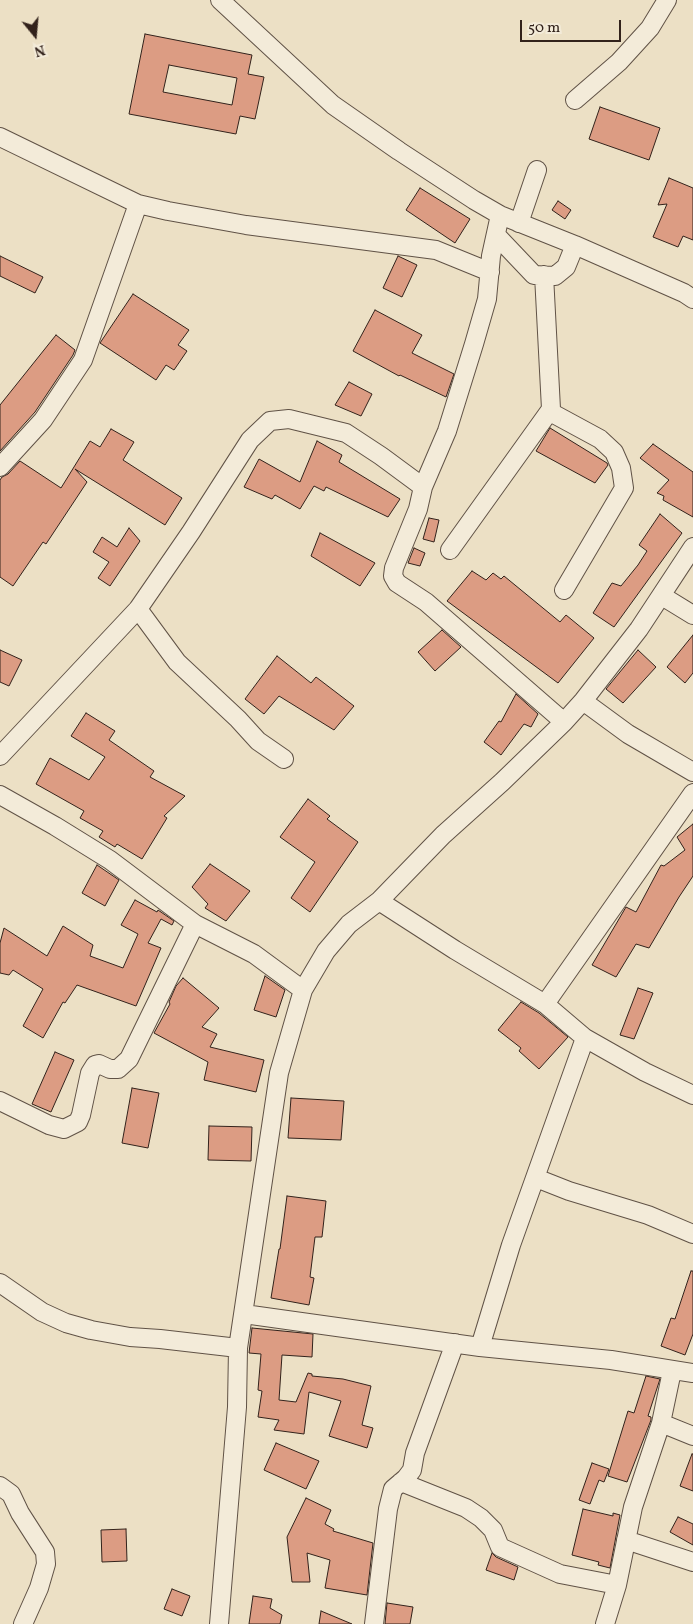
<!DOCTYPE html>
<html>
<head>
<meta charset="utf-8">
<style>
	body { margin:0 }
	#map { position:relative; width:693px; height:1624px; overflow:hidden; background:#ece0c5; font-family:Vollkorn,serif }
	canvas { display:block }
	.north { position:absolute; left:10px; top:10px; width:50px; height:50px; -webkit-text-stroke:4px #f3ebd9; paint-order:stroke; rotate:163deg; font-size:14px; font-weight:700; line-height:20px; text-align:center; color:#32221b }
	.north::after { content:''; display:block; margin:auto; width:18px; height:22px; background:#32221b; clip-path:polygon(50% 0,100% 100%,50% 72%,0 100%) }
	.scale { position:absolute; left:520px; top:20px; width:101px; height:22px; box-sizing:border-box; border:2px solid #32221b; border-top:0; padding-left:6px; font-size:15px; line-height:18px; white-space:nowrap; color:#32221b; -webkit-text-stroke:4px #f3ebd9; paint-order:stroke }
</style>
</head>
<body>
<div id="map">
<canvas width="693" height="1624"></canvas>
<div class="north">N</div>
<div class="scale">50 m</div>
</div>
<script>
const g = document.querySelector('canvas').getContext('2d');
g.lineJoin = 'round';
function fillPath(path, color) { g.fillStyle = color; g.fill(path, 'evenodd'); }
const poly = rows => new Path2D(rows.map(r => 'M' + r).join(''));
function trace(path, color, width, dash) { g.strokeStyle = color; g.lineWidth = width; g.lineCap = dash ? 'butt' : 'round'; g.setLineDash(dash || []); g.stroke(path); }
const building = poly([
	[145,34,252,55,248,74,264,77,255,119,240,116,236,134,129,114,145,34],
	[169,65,237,78,232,105,163,92,169,65],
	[600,107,660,128,649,160,589,139,600,107],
	[669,178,693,188,693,240,683,236,678,247,653,237,667,204,658,205,669,178],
	[420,188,470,219,455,243,406,210,420,188],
	[558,201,571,210,565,219,552,210,558,201],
	[0,256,43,277,35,293,0,276,0,256],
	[398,256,417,265,402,297,383,288,398,256],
	[133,294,189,330,178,345,187,351,174,370,166,365,156,380,100,343,133,294],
	[375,310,422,335,412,353,454,374,446,397,400,375,399,376,353,351,375,310],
	[56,335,75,350,73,355,35,412,0,451,0,405,56,335],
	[349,382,372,394,361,416,335,405,349,382],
	[550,428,607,463,608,465,595,483,536,451,550,428],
	[111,429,134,442,123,460,182,498,165,525,75,469,87,482,46,544,43,542,13,586,0,577,0,480,2,477,8,474,20,461,61,488,90,441,100,447,111,429],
	[317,441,342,455,339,462,400,499,388,517,326,487,324,491,314,486,300,509,275,495,272,499,244,487,259,459,300,482,317,441],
	[653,444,693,472,693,517,663,500,664,496,657,493,669,480,640,458,653,444],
	[660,514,682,533,614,627,593,613,612,583,621,586,638,565,647,551,639,545,660,514],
	[429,518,439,520,434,542,423,539,429,518],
	[129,528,140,541,110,586,98,578,109,562,93,552,102,537,117,547,129,528],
	[320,533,375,563,360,586,311,556,320,533],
	[414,548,425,553,420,566,408,563,414,548],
	[472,571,486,580,493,573,501,579,504,576,560,622,566,615,594,638,558,683,447,601,472,571],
	[442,630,461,647,435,671,418,652,442,630],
	[693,635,693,673,685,683,667,667,693,635],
	[0,650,22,660,9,686,0,682,0,650],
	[638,650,656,667,623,703,606,689,638,650],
	[277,656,311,683,316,677,354,706,334,730,279,696,264,714,245,699,277,656],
	[516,694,538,714,531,727,524,724,501,755,484,742,499,721,501,722,516,694],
	[86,713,115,731,109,740,154,771,150,777,185,796,164,816,167,818,142,859,117,844,115,847,99,837,103,831,80,818,84,811,36,784,50,758,89,780,105,757,71,736,86,713],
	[308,799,330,816,327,819,358,842,310,912,291,898,315,862,280,837,308,799],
	[693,824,693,876,679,897,649,948,636,944,616,977,592,965,626,907,636,912,661,865,664,866,685,850,677,837,693,824],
	[210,864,250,891,226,921,205,908,208,904,192,887,210,864],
	[97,865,119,880,105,906,82,893,97,865],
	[135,900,157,912,158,910,174,921,172,925,161,919,148,943,161,948,136,1006,77,985,65,1003,63,1002,43,1038,23,1026,43,989,13,970,9,975,0,973,0,943,4,928,47,956,63,926,93,945,90,956,123,968,138,934,121,925,135,900],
	[265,976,285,990,276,1017,254,1010,265,976],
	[183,978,219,1008,202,1027,217,1034,210,1047,264,1060,256,1092,204,1080,208,1062,154,1033,170,1004,169,1002,176,986,183,978],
	[638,988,653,993,634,1039,620,1035,638,988],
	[521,1002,539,1013,568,1037,539,1069,519,1051,521,1048,498,1030,521,1002],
	[55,1052,74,1060,51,1112,32,1104,55,1052],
	[132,1088,159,1093,148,1148,122,1143,132,1088],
	[291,1098,344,1101,341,1140,288,1138,291,1098],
	[209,1126,252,1127,251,1161,208,1160,209,1126],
	[287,1196,326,1201,322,1237,315,1237,310,1277,314,1278,309,1305,271,1298,279,1249,280,1249,287,1196],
	[691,1271,693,1271,693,1334,685,1355,661,1346,671,1318,675,1319,691,1271],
	[252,1328,313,1334,312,1357,282,1355,279,1400,296,1402,308,1373,312,1374,312,1376,343,1379,371,1386,362,1425,373,1428,367,1448,329,1436,341,1401,309,1392,304,1434,274,1430,279,1420,258,1417,262,1391,258,1390,261,1354,249,1353,252,1328],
	[646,1376,660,1379,648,1416,651,1417,651,1420,627,1482,608,1476,628,1411,634,1413,646,1376],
	[276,1443,319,1461,306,1489,264,1470,276,1443],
	[692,1454,693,1454,693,1491,680,1486,692,1454],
	[592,1463,609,1469,604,1482,599,1480,590,1504,579,1500,592,1463],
	[306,1498,331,1510,325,1524,334,1529,333,1531,373,1543,367,1595,325,1588,330,1560,307,1553,310,1582,292,1582,287,1537,306,1498],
	[583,1509,613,1516,613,1513,620,1515,610,1568,598,1565,599,1562,572,1555,583,1509],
	[678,1517,693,1524,693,1545,670,1532,678,1517],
	[126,1529,127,1561,102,1562,101,1530,126,1529],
	[492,1553,496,1557,518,1567,514,1580,486,1570,492,1553],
	[172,1589,190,1596,182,1616,164,1609,172,1589],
	[253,1596,272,1599,270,1608,282,1615,280,1624,249,1624,253,1596],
	[387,1603,413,1607,410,1624,385,1624,387,1603],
	[321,1611,352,1624,319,1624,321,1611]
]);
fillPath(building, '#dc9c83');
trace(building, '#32221b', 1);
const minor = poly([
	[220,0,333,105,399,151,474,200,500,215,575,245,684,293,693,299],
	[575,100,619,62,650,28,667,0],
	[0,137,138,204,168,211,246,225,436,250,490,272],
	[500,215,491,256,487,299,474,344,447,431,423,487,418,509,394,568,393,576,397,583,426,602,564,722],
	[519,223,537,170],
	[496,235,534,275,555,276,566,267,575,245],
	[544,275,551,409,552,413,600,439,614,452,621,468,624,488,564,590],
	[0,467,43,420,83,360,138,204],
	[450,550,551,409],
	[662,596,693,615],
	[138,609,177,662,238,719,258,741,284,759],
	[583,701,628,734,693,772],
	[0,756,138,609,191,532,250,440,270,421,289,419,346,433,381,456,423,487],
	[0,795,55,826,110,860,195,924,254,954,303,990],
	[379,901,455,950,545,1004,585,1038,645,1072,693,1095],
	[545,1004,693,793],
	[0,1101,49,1125,64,1129,78,1122,81,1115,90,1073,95,1065,99,1064,110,1069,118,1069,129,1059,195,924],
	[536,1178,569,1191,648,1215,693,1234],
	[0,1283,42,1312,66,1323,91,1330,130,1337,160,1339,238,1348],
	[244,1314,480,1347,611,1360,693,1373],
	[480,1347,511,1245,585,1038],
	[661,1423,693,1436],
	[401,1482,466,1508,481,1518,493,1530,500,1547,560,1574,617,1585],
	[0,1486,11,1494,20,1513,45,1552,46,1564,39,1588,23,1624],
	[626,1540,693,1562],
	[219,1624,237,1407,238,1348,279,1073,303,990,326,951,349,924,379,901,443,835,502,782,564,722,583,701,639,629,693,547],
	[374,1624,388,1509,393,1489,406,1478,412,1470,415,1453,455,1343],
	[605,1624,617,1585,633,1507,661,1423,672,1371]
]);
trace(minor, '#605246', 20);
trace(minor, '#f3ebd9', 18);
</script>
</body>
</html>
